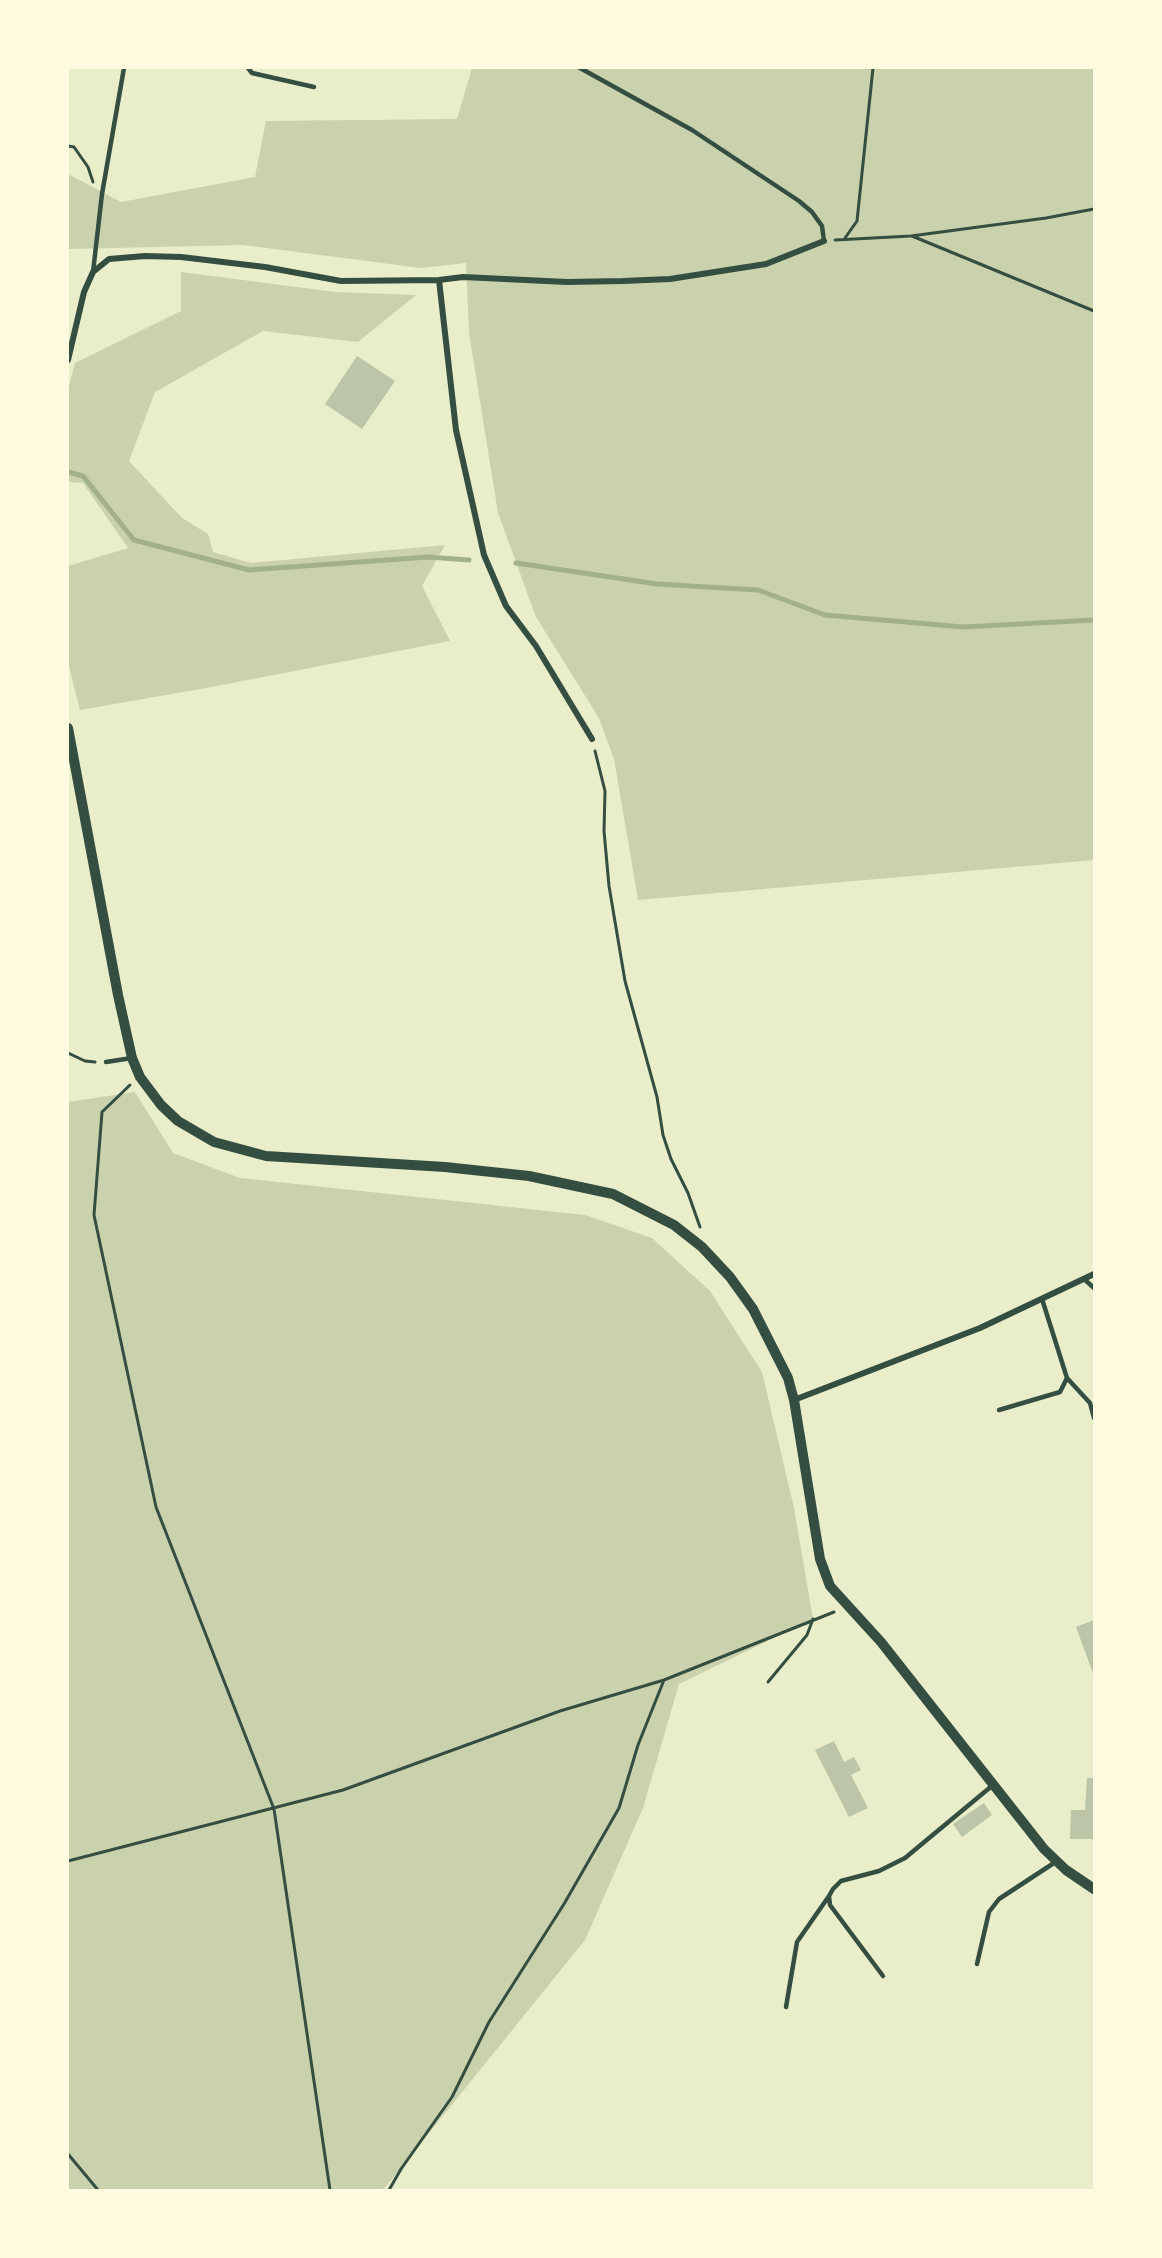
<!DOCTYPE html>
<html>
<head>
<meta charset="utf-8">
<style>
	body { margin:0 }
	#map { position:relative; width:1162px; height:2258px; overflow:hidden; background:#e9edc9; font-family:Inter,sans-serif }
	canvas { display:block }
	.frame { position:absolute; inset:0; border:69px solid #fefae0; pointer-events:none }
</style>
</head>
<body>
<div id="map">
<canvas width="1162" height="2258"></canvas>
<div class="frame"></div>
</div>
<script>
const g = document.querySelector('canvas').getContext('2d');
g.lineJoin = 'round';
function fillPath(path, color) { g.fillStyle = color; g.fill(path, 'evenodd'); }
const poly = rows => new Path2D(rows.map(r => 'M' + r).join(''));
function trace(path, color, width, dash) { g.strokeStyle = color; g.lineWidth = width; g.lineCap = dash ? 'butt' : 'round'; g.setLineDash(dash || []); g.stroke(path); }
fillPath(poly([
	[472,68,1094,68,1094,860,638,900,614,759,599,718,536,617,498,513,469,333,466,263,421,268,243,245,68,249,68,174,121,202,255,177,266,121,457,119],
	[181,272,335,292,416,295,358,342,263,331,155,392,129,461,182,518,208,534,213,552,251,563,445,545,422,586,450,641,206,688,80,710,68,663,68,566,128,548,83,483,68,482,68,389,75,363,181,311],
	[135,1092,173,1153,240,1178,585,1215,652,1238,710,1291,762,1372,794,1508,813,1619,679,1684,643,1808,585,1940,383,2190,68,2190,68,1102]
]), '#cad2ad');
trace(poly([
	[68,472,83,476,134,540,249,570,428,557,469,560],
	[516,563,657,584,758,590,825,615,963,627,1094,620]
]), '#a3b18a', 5);
fillPath(poly([
	[357,356,395,381,362,429,325,404],
	[1094,1620,1094,1676,1076,1627],
	[834,1741,844,1762,854,1757,861,1770,851,1775,868,1808,849,1817,815,1750],
	[1087,1778,1094,1778,1094,1839,1070,1839,1071,1810,1085,1810],
	[984,1803,992,1815,962,1837,953,1824]
]), '#bcc5a7');
trace(poly([
	[68,146,74,147,88,167,93,182],
	[912,236,1094,311],
	[845,238,857,221,873,68],
	[835,240,911,236,1046,218,1094,209],
	[595,751,605,791,604,831,609,886,625,981,657,1097,663,1135,671,1159,688,1193,700,1227],
	[68,1053,85,1061,95,1062],
	[130,1085,102,1112,94,1215,156,1507,274,1809,330,2190],
	[768,1682,807,1635,813,1619],
	[68,1861,343,1790,560,1711,664,1680,834,1612],
	[68,2154,98,2190],
	[389,2190,401,2169,452,2097,489,2022,564,1904,619,1808,638,1745,664,1680]
]), '#344e41', 3);
trace(poly([
	[248,68,252,73,314,87],
	[580,68,692,130,799,201,812,212,822,226,824,241],
	[93,272,102,194,124,68],
	[106,1062,132,1058],
	[1084,1279,1094,1288],
	[1067,1378,1090,1403,1094,1418],
	[999,1410,1060,1392,1067,1378,1042,1299],
	[977,1964,989,1912,999,1899,1057,1861],
	[883,1976,830,1905,829,1896,833,1889,841,1881,879,1871,905,1858,993,1785],
	[786,2007,797,1942,829,1896]
]), '#344e41', 4.5);
trace(poly([
	[439,280,456,430,484,555,506,606,536,646,592,739],
	[68,360,84,292,93,272,109,259,145,256,181,257,265,267,341,281,439,280,463,277,567,282,623,281,670,279,766,264,824,241],
	[794,1400,980,1328,1094,1274]
]), '#344e41', 6);
trace(poly([
	[68,728,118,995,132,1058,140,1077,161,1105,178,1121,214,1142,266,1156,445,1167,529,1176,613,1194,674,1225,702,1247,730,1277,753,1309,788,1378,794,1400,820,1559,830,1586,881,1642,1044,1849,1066,1870,1094,1889]
]), '#344e41', 10);
</script>
</body>
</html>
